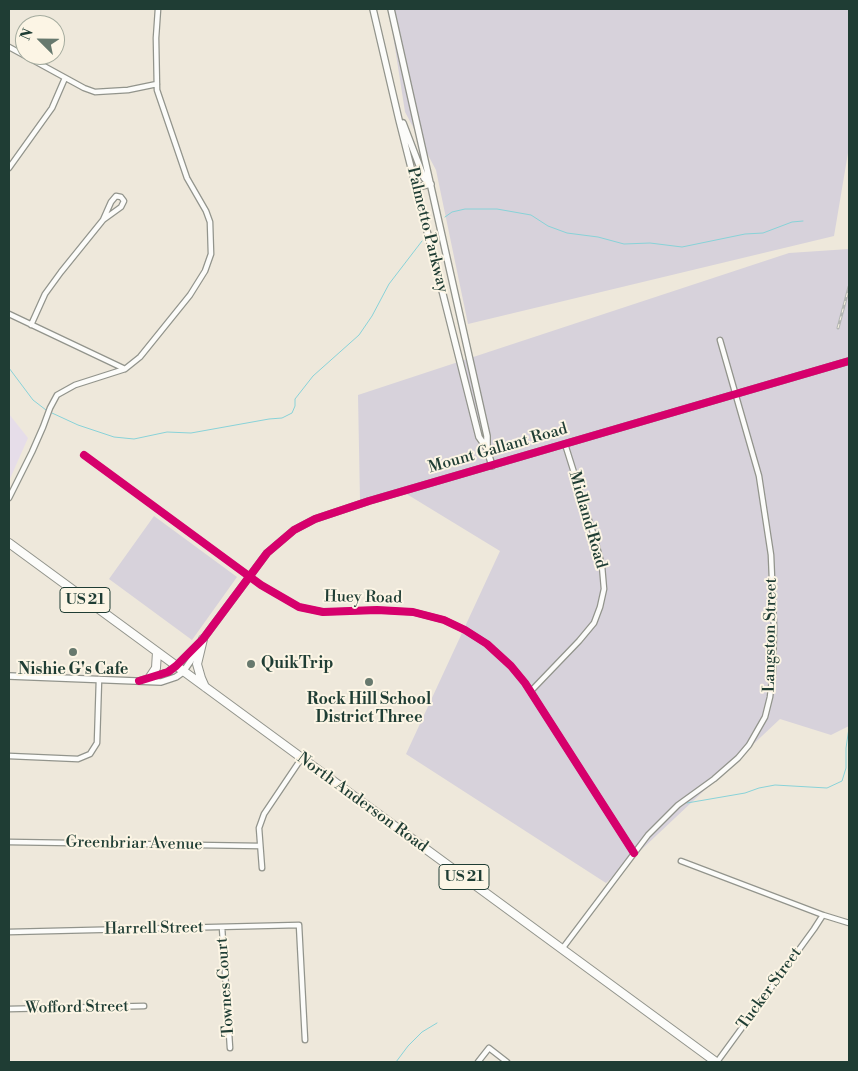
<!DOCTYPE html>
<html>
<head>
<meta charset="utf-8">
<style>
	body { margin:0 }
	#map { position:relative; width:858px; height:1071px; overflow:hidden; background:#eee8db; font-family:"Libre Bodoni",serif }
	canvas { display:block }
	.frame { position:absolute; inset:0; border:10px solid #1f3d34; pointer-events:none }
	.north { position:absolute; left:15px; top:15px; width:50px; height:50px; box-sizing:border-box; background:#fcf5e5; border:1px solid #a4ab9e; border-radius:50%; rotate:293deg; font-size:14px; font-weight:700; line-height:20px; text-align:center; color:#1f3d34 }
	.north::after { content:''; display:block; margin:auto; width:18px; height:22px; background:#67796e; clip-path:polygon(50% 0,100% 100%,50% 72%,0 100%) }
</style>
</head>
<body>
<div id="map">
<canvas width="858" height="1071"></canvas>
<div class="frame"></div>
<div class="north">N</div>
</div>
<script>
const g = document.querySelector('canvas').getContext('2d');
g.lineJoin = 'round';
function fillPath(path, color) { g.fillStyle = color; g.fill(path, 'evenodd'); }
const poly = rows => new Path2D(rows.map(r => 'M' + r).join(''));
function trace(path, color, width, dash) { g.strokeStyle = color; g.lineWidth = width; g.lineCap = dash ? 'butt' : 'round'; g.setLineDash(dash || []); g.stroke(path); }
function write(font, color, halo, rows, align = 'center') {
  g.font = font + ' "Libre Bodoni",serif'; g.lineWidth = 4; g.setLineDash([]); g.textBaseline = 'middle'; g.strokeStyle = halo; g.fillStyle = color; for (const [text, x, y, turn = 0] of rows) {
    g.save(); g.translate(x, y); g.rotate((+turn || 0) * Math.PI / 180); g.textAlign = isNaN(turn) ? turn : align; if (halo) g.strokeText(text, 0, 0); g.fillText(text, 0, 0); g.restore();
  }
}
fillPath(poly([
	[9,414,28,438,9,481]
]), '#e6dde9');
fillPath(poly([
	[389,9,849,9,849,147,834,236,468,324,436,170,405,112],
	[849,249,849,726,831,735,780,719,606,883,406,754,500,551,400,490,360,501,358,395,789,253],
	[154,516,237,577,192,640,109,579]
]), '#d7d2db');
trace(poly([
	[445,217,452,212,465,209,497,209,531,215,548,226,567,233,598,237,624,244,650,243,682,247,745,234,763,233,792,222,803,221],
	[9,368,33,400,46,410],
	[52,413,78,425,114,437,134,439,167,432,191,433,269,419,282,418,292,413,295,406,295,399,313,376,359,335,372,316,389,284,422,241],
	[687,803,745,793,759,788,775,785,827,788,842,781,846,768,846,748,849,728],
	[396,1062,408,1046,422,1032,437,1023]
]), '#88d2d8', 1);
const minor = poly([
	[9,47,84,88,95,92,128,90,157,84],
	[9,168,52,108,65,78],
	[9,314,125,369],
	[31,325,45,294,61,272,103,220,121,207,124,201,121,197,116,196,111,202,103,220],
	[84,455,261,585,299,607,323,612,377,610,413,612,444,620,465,630,487,644,511,666,525,683,634,853],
	[9,498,32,452,43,427,50,408,57,395,75,385,125,369,140,357,190,295,205,271,211,254,210,222,206,211,187,178,157,90,156,38,158,9],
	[531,691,579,641,594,623,600,607,604,589,602,566,594,536,565,444],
	[9,756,78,759,90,754,97,743,99,679],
	[9,842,260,846],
	[681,861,823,915,849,923],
	[262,868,259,828,264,814,301,759],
	[222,927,230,1048],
	[9,932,299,925,305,1040],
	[562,949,648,835,678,805,714,779,738,758,749,745,765,717,770,697,773,671,774,627,771,555,759,476,720,340],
	[9,1009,144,1006],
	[478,1062,489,1048,507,1062],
	[717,1062,814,929,823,915]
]);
const tertiary = poly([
	[373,9,399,120,479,437,486,447],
	[391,9,487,436,487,449,492,466],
	[403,123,424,178,429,183],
	[417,187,431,184],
	[9,676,161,682,176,677,183,672,194,656,198,648],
	[139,681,168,672,176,666,203,639,267,553,294,530,315,519,369,501,849,361]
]);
const primary = poly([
	[9,543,716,1062],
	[203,639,197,664,201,678,205,687],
	[150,677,156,668,157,652]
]);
trace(minor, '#92948c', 7);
trace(tertiary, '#92948c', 8);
trace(primary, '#92948c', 10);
trace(minor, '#fcfcfa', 4.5);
trace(tertiary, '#fcfcfa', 5.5);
trace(primary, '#fcfcfa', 8);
const rail = poly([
	[838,328,849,287]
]);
trace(rail, '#b3b6b3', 3);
trace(rail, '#fcf5e5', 1, [4]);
trace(poly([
	[84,455,261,585,299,607,323,612,377,610,413,612,444,620,465,630,487,644,511,666,525,683,634,853],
	[139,681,168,672,176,666,203,639,267,553,294,530,315,519,369,501,849,361]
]), '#d6006c', 8);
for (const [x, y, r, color] of [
	[73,652,5,"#67796e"],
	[251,664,5,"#67796e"],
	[369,682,5,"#67796e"]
]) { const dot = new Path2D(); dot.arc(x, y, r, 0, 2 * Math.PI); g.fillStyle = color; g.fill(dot); trace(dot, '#fcf5e5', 2); }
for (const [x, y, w] of [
	[85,600,50],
	[464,877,50]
]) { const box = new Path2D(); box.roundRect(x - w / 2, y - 12.5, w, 25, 4); g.fillStyle = '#fcf5e5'; g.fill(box); trace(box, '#1f3d34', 1); }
write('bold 15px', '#1f3d34', null, [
	["US 21",85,600],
	["US 21",464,877]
]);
write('16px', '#1f3d34', '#fcf5e5', [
	["Palmetto Parkway",427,230,76],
	["Mount Gallant Road",498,449,-16],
	["Midland Road",587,520,74],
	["Huey Road",363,598,1],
	["Langston Street",771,635,-89],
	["North Anderson Road",362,803,36],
	["Greenbriar Avenue",134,844,1],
	["Harrell Street",154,929,-1],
	["Townes Court",226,987,-94],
	["Tucker Street",770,989,-54],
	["Wofford Street",77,1008,-1]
]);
write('bold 16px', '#1f3d34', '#fcf5e5', [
	["QuikTrip",261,664,"left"],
	["Nishie G's Cafe",73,670],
	["Rock Hill School",369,700],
	["District Three",369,718]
]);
</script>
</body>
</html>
